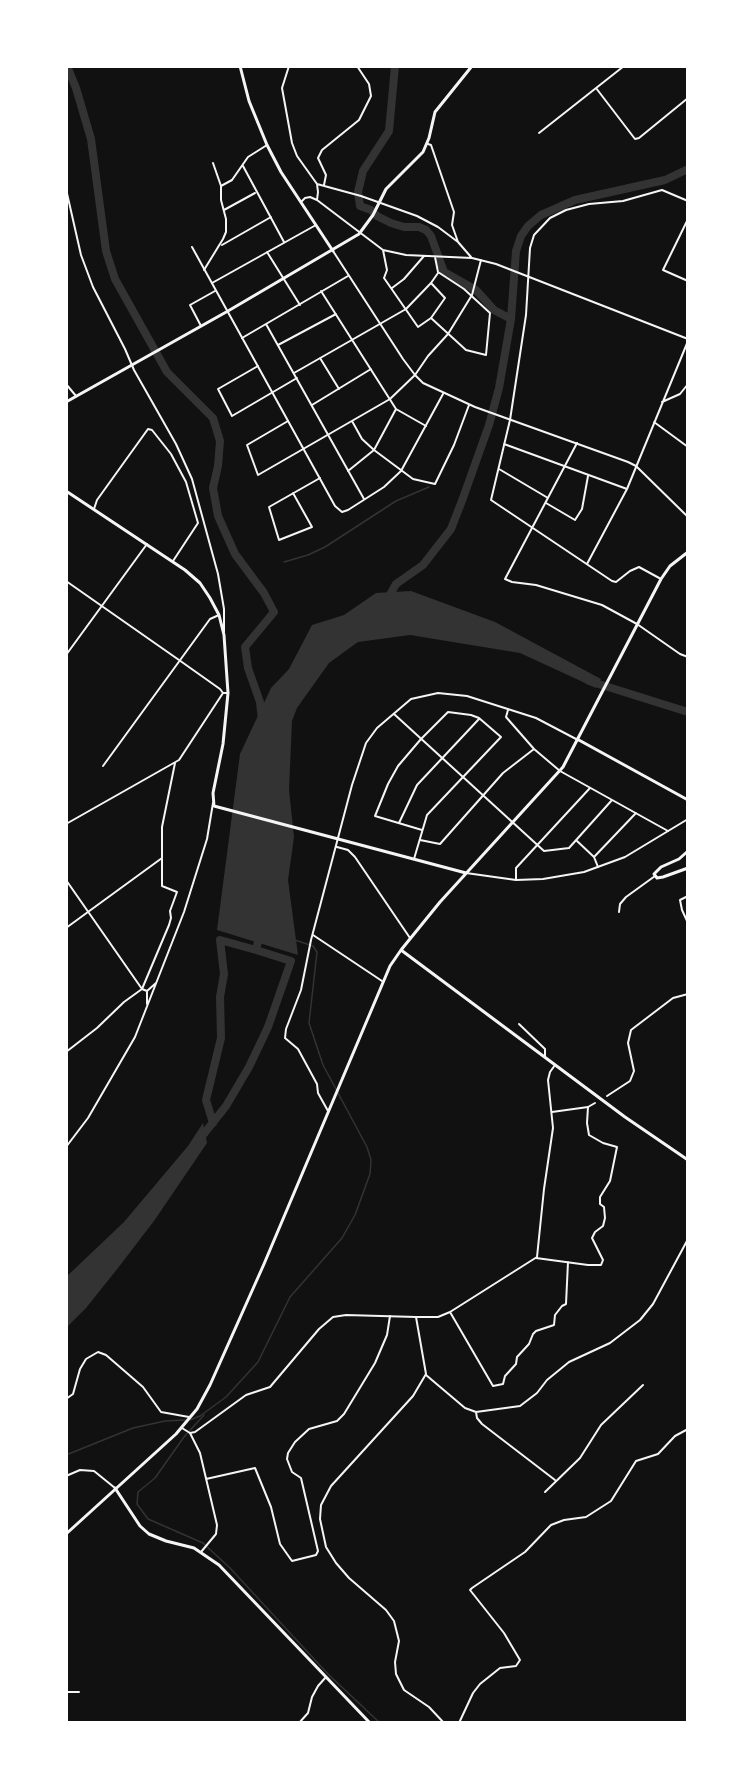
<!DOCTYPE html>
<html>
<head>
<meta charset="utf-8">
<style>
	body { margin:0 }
	#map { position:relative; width:754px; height:1789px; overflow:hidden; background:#111; font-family:Roboto,sans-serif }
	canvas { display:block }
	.frame { position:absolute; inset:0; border:68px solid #fff; pointer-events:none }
</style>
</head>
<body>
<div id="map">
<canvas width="754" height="1789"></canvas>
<div class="frame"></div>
</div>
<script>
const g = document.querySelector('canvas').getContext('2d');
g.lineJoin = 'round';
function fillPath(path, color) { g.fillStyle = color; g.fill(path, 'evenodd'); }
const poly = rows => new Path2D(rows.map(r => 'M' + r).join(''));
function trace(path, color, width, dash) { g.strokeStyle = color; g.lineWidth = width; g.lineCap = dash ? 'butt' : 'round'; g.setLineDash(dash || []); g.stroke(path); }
fillPath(poly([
	[411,591,495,622,601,679,596,688,520,653,410,635,358,642,329,663,297,708,292,721,289,790,294,837,288,880,298,955,217,930,240,754,271,688,289,669,312,625,344,615,376,593],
	[203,1123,207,1143,154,1221,118,1268,86,1308,66,1328,66,1277,124,1222,188,1146]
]), '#333');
trace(poly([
	[284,562,308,555,325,547,396,501,429,487],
	[204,1415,184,1437,155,1478,138,1492,137,1504,148,1519,203,1543,230,1568,328,1674,380,1723],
	[190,1420,200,1416,226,1397,258,1362,290,1297,342,1238,355,1215,370,1174,371,1160,367,1147,323,1065,309,1023,317,952,313,946,295,940],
	[66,1455,133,1428,165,1421,185,1420]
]), '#333', 1.5);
trace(poly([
	[67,66,76,88,91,139,106,251,115,279,167,372,213,418,220,441,218,466,213,488,218,516,235,554,264,593,274,612,245,647,248,668,260,702,262,720],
	[395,66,389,131,363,171,358,192,360,206,371,210,377,216,391,223,404,227,419,227,426,230,431,236,444,272,476,290,494,310,511,319],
	[387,600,396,584,423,565,451,529,463,498,489,425,499,388,511,319,516,251,521,236,528,226,541,215,575,200,665,180,688,169],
	[589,681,688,712],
	[213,1123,206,1100,221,1038,220,997,224,974,220,940,256,950],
	[199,1140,226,1106,249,1067,268,1027,291,961,256,950,260,933]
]), '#333', 8);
trace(poly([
	[289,66,282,88,292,143,297,156,317,184,318,192,317,200],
	[596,88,635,139,639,138,688,98],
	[539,133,624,66],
	[428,144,431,145,454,212,452,225,458,242],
	[243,166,284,242],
	[317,184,361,196,417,216,438,227,458,242,471,257],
	[324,185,326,175,318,158,322,150,359,120,371,96,369,84,357,66],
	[221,186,232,180,248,157,267,145],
	[66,189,81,255,93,287,125,349,134,370,176,444,192,479,218,574,224,609,224,632],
	[301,202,305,198,310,197,317,200,383,250,406,255,472,258,496,264,688,339],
	[224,210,255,193],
	[688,219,663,270,688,281],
	[222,245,271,217],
	[383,250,387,270,384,278,418,327,431,318,445,298,431,283],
	[267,252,300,305],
	[204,270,223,239,226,232,226,219,221,200,221,186,213,163],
	[212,283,316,225],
	[392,288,404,279,424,256],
	[321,291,396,409,426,426],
	[431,318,466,350,486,355,490,313,464,289,438,272,435,257],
	[266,324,364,499],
	[201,326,190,305,215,291],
	[242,338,348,276],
	[278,345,336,314],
	[320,358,339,389],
	[258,366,218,389,232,416,297,378],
	[294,373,406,309,431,283,438,273],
	[66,384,76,396],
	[662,402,680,394,688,384],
	[312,405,371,369],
	[288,421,247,445,258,475,390,399,415,375,428,356,448,334,472,295,481,260],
	[352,421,362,439,374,450,413,479,435,484,454,445,469,405],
	[654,422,688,447],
	[577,443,505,579,512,582,536,585,602,605,637,624,680,654,688,657],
	[504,444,627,489],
	[499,469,548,498],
	[348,471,374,450,396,409],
	[293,493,312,527,279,540,269,507,320,478],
	[546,503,575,520,582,509,588,476],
	[94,509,97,500,148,429,152,430,171,454,186,482,198,523,173,561],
	[587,564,627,489,688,341],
	[661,579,639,567,630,571,616,582,612,581,491,500,510,420,526,315,530,248,534,235,550,218,566,210,589,204,623,201,662,190,688,201],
	[66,581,179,660,220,689,223,693,228,693],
	[66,655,147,544],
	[508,710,506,717,534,749,560,771,668,831],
	[394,714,544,851,569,848,612,800],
	[103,766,210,619,219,615],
	[399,823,417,785,479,719],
	[66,824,179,760,223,693],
	[420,840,440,844,503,773,534,749],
	[577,841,594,857,598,867],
	[337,847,348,850,355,857,410,938],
	[594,857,636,813],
	[414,859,427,815,501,737,479,718,471,715,448,712,421,739,398,766,388,784,375,816,422,830],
	[516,879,516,868,590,788],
	[66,880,142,989,147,991],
	[688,896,680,900,682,910,688,923],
	[619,912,620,904,626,897,655,876],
	[66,928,162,858],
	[313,935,382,981],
	[147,1004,147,991,156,983],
	[519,1024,545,1049,545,1057],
	[66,1052,97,1028,124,1002,142,989,169,925,171,918,170,911,177,892,162,886,162,827,175,763],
	[607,1096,630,1081,634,1071,628,1043,631,1030,673,998,688,994],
	[328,1111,318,1093,317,1084,298,1049,285,1038,286,1029,301,990,311,940,352,785,366,743,377,728,411,699,438,693,467,696,536,718,576,739],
	[552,1112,588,1107,595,1103],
	[66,1147,88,1118,135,1037,184,912,207,839,213,803],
	[536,1258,588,1265,601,1265,603,1260,592,1238,595,1232,603,1226,605,1218,604,1207,600,1204,600,1197,610,1181,617,1147,603,1143,589,1135,587,1123,588,1107],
	[450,1312,493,1386,503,1384,505,1376,516,1364,517,1357,529,1344,533,1334,536,1331,554,1325,555,1315,562,1306,566,1304,568,1262],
	[416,1317,438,1317,450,1312,537,1257,544,1189,553,1128,548,1080,550,1072,555,1065],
	[426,1375,465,1408,476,1412,520,1406,537,1393,547,1380,569,1362,610,1343,640,1320,653,1304,688,1239],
	[66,1399,73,1394,80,1369,86,1359,98,1352,106,1355,143,1387,161,1412,189,1417],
	[476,1412,477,1418,482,1424,555,1480],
	[190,1433,200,1453,217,1525,216,1534,201,1552],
	[206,1479,255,1468,271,1507,280,1544,292,1561,316,1555,318,1551,301,1478,292,1472,287,1459,288,1453,295,1442,309,1429,337,1421,344,1414,375,1363,387,1335,390,1316],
	[545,1492,580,1458,601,1425,643,1385],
	[66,1692,79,1692],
	[299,1723,308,1713,312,1697,318,1686,326,1677],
	[459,1723,473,1693,480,1684,500,1668,516,1666,520,1660,504,1633,470,1590,472,1588,525,1552,551,1525,564,1520,586,1517,611,1501,636,1461,658,1454,675,1436,688,1429]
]), '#f5f5f5', 2);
trace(poly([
	[192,247,335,506,342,512,348,510,384,487,401,471,443,394],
	[333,251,403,359,415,375,423,383,475,407,628,462,636,466,688,517],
	[466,873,516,880,543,879,584,872,625,857,688,819],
	[182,1428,190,1433,195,1432,246,1395,270,1387,319,1329,333,1317,346,1315,416,1317,426,1374,413,1396,331,1486,321,1505,320,1519,326,1547,336,1563,349,1578,386,1610,394,1621,399,1641,395,1662,396,1674,404,1690,429,1707,444,1723],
	[66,1476,80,1470,94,1471,115,1488]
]), '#f5f5f5', 2);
trace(poly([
	[240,66,249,101,267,145,281,172,333,251],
	[66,402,228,311,359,234,373,215,386,189,423,152,429,138,435,112,472,66],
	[115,1488,140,1526,149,1534,166,1541,194,1548,219,1565,370,1723]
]), '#f5f5f5', 3);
trace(poly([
	[66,491,185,570,200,583,210,598,219,615,224,635,228,693,223,744,213,793,214,806,466,873],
	[577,739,688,800],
	[688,851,679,859,661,867,654,874,657,878,663,877,688,868],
	[401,950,625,1117,688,1160],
	[66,1534,176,1434,197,1409,210,1385,264,1264,390,966,401,950,440,902,563,767,661,579,670,566,688,552]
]), '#f5f5f5', 3);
</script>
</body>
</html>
